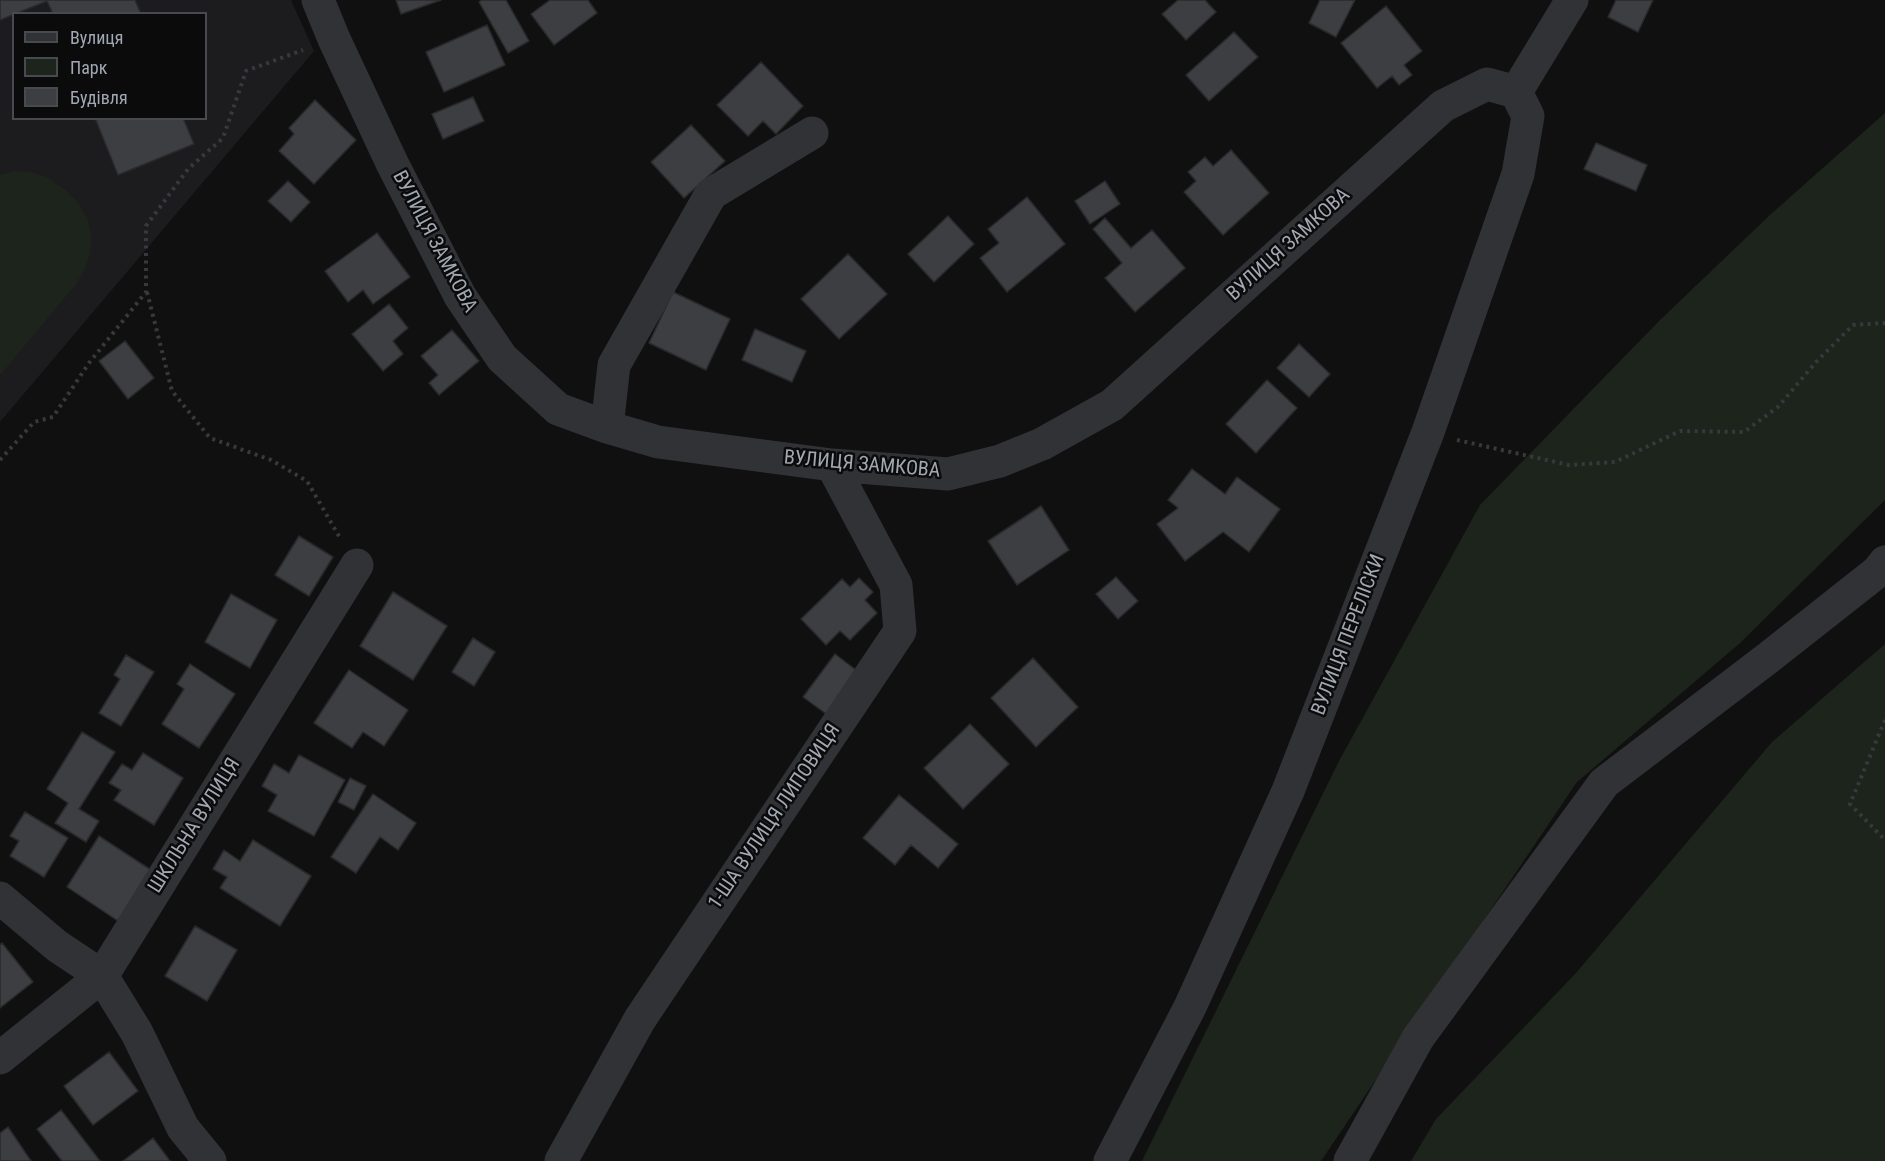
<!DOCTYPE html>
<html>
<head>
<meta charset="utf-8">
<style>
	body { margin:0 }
	#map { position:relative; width:1885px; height:1161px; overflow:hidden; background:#101011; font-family:"Roboto Condensed",sans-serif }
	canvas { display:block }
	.legend { position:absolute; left:12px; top:12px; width:195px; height:108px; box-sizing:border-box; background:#0b0b0c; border:2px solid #474a4f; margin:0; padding:8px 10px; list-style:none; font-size:18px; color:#a1a8b3 }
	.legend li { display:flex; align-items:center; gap:12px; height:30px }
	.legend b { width:30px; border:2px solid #474a4f }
</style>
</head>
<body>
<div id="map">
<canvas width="1885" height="1161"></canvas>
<ul class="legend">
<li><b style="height:8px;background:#313236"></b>Вулиця</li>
<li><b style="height:16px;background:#1c241c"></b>Парк</li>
<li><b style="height:16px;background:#3c3e41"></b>Будівля</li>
</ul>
</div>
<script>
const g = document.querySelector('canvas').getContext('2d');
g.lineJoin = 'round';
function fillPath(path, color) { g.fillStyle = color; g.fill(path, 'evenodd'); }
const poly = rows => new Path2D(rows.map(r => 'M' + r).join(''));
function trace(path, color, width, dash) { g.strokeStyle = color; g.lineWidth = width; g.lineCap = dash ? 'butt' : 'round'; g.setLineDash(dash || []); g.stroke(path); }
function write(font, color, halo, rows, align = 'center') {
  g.font = font + ' "Roboto Condensed",sans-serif'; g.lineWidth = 5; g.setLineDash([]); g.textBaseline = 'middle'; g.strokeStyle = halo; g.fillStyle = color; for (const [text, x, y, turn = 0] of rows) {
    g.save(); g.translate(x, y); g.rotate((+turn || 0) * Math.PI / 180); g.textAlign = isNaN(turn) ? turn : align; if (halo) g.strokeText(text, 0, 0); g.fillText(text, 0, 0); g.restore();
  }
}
fillPath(poly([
	[0,0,291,0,314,51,0,422],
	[14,14,206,14,206,118,14,118]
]), '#1c1c1e');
fillPath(poly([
	[1885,113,1885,500,1739,644,1577,782,1321,1161,1142,1161,1339,761,1480,505,1660,320,1771,214],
	[14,171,31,172,47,177,68,192,79,204,88,220,91,236,90,253,85,269,76,284,0,375,0,175],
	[1885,644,1885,1161,1411,1161,1436,1119,1576,973,1772,742]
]), '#1c241c');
const building = poly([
	[0,0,135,0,141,14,53,14,47,1,0,20,0,0],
	[396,0,441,0,401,14,396,0],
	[482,0,506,0,529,41,508,53,479,2,482,0],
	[550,0,588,0,597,13,554,45,531,14,550,0],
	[1178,0,1205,0,1216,12,1186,40,1162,14,1178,0],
	[1320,0,1355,0,1336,37,1309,23,1320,0],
	[1616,0,1653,0,1638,32,1608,17,1616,0],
	[1386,6,1422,51,1404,65,1412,75,1399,85,1392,76,1377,88,1341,43,1386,6],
	[487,25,505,65,444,92,426,52,487,25],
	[1234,32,1258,57,1209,101,1186,75,1234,32],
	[761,62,803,106,776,134,763,121,748,136,717,105,761,62],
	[473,97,484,121,443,139,432,114,473,97],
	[315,100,356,140,314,184,279,151,294,134,289,128,315,100],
	[95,118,183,118,194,144,118,175,95,118],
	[691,125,725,161,684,198,651,162,691,125],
	[1596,143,1647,165,1636,191,1584,169,1596,143],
	[1231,150,1269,193,1223,235,1184,192,1196,181,1188,172,1205,157,1213,166,1231,150],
	[288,181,310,202,291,222,268,201,288,181],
	[1105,181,1120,204,1090,224,1075,201,1105,181],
	[1027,197,1065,244,1007,292,980,258,999,243,988,229,1027,197],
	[948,216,974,244,934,282,908,254,948,216],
	[1105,218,1131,248,1152,230,1185,268,1135,312,1105,278,1122,263,1093,229,1105,218],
	[377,233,410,277,373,304,363,290,348,302,325,271,377,233],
	[848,254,887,294,839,339,801,299,848,254],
	[673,292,730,319,706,370,649,343,673,292],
	[389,304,408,328,393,341,403,354,383,371,352,334,389,304],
	[755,329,806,351,792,382,742,360,755,329],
	[452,330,479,361,439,395,429,383,438,375,421,356,452,330],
	[125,341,154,378,128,399,99,361,125,341],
	[1299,344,1330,374,1309,397,1277,368,1299,344],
	[1267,380,1297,408,1256,453,1226,424,1267,380],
	[1192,469,1225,494,1237,477,1280,509,1249,552,1223,532,1185,561,1157,524,1178,508,1168,500,1192,469],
	[1041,506,1069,550,1017,585,988,541,1041,506],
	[299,536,333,557,309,596,275,575,299,536],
	[1116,577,1138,601,1118,619,1096,594,1116,577],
	[859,578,873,592,865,600,877,613,850,640,840,631,826,645,801,619,842,579,850,587,859,578],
	[393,592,447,626,413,680,360,646,393,592],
	[231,594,277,620,250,668,205,642,231,594],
	[473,638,495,652,474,686,452,672,473,638],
	[835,654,860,673,829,716,803,697,835,654],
	[126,655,154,672,121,726,99,713,120,679,114,675,126,655],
	[1033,658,1078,707,1036,747,991,698,1033,658],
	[190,664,235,694,199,748,162,724,184,689,177,684,190,664],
	[349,670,408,710,384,746,363,732,352,748,314,723,349,670],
	[970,724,1009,764,963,809,924,768,970,724],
	[82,732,115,752,79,809,99,821,86,842,55,823,68,803,47,789,82,732],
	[143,753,183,778,154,825,114,800,121,790,109,783,122,764,132,770,143,753],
	[299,755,345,780,314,836,268,811,277,795,262,786,274,764,289,773,299,755],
	[350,778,366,786,354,810,338,802,350,778],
	[373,794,416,823,398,850,380,837,356,873,331,857,373,794],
	[899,795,958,844,938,868,911,845,895,865,863,838,899,795],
	[25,812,68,838,44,877,10,856,19,841,10,836,25,812],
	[99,836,151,870,118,921,67,887,99,836],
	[253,840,311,876,280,926,220,888,227,877,213,869,224,850,240,861,253,840],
	[195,926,237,950,207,1001,165,976,195,926],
	[2,943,33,982,0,1008,0,945,2,943],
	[109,1052,138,1091,93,1125,64,1086,109,1052],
	[61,1110,100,1161,62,1161,37,1129,61,1110],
	[8,1127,31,1161,0,1161,0,1133,8,1127],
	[153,1138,170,1161,123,1161,153,1138]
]);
fillPath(building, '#3c3e41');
trace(building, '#2a2a2d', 1.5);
trace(poly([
	[147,292,172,391,210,438,271,460,307,481,340,538],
	[1457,440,1569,465,1615,462,1680,431,1744,432,1778,407,1816,362,1853,325,1885,323],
	[0,460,34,422,53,417,89,363,146,292,146,226,188,169,223,138,246,71,303,50],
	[1885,720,1850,804,1885,840]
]), '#37393d', 4, [3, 4.5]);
trace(poly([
	[318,0,334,39,392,163,460,296,502,358,558,409,607,427,658,442,832,465,948,474,1000,461,1042,444,1112,405,1443,106,1487,84,1516,92],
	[1516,92,1572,0],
	[607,427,614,365,711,194,812,133],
	[0,898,57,946,102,976,137,1033,183,1128,210,1161],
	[0,1058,102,976,357,565],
	[561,1161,640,1019,900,631,896,585,832,465],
	[1110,1161,1190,1007,1288,791,1428,432,1518,174,1528,116,1516,92],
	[1350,1161,1418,1038,1604,783,1768,658,1877,572,1885,562]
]), '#313236', 33);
write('20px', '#a1a8b3', '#0b0b0c', [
	["ВУЛИЦЯ ЗАМКОВА",434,242,62],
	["ВУЛИЦЯ ЗАМКОВА",1289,245,-42],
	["ВУЛИЦЯ ЗАМКОВА",862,465,5],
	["ВУЛИЦЯ ПЕРЕЛІСКИ",1349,635,-69],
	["1-ША ВУЛИЦЯ ЛИПОВИЦЯ",775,817,-56],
	["ШКІЛЬНА ВУЛИЦЯ",195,826,-58]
]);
</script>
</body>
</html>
